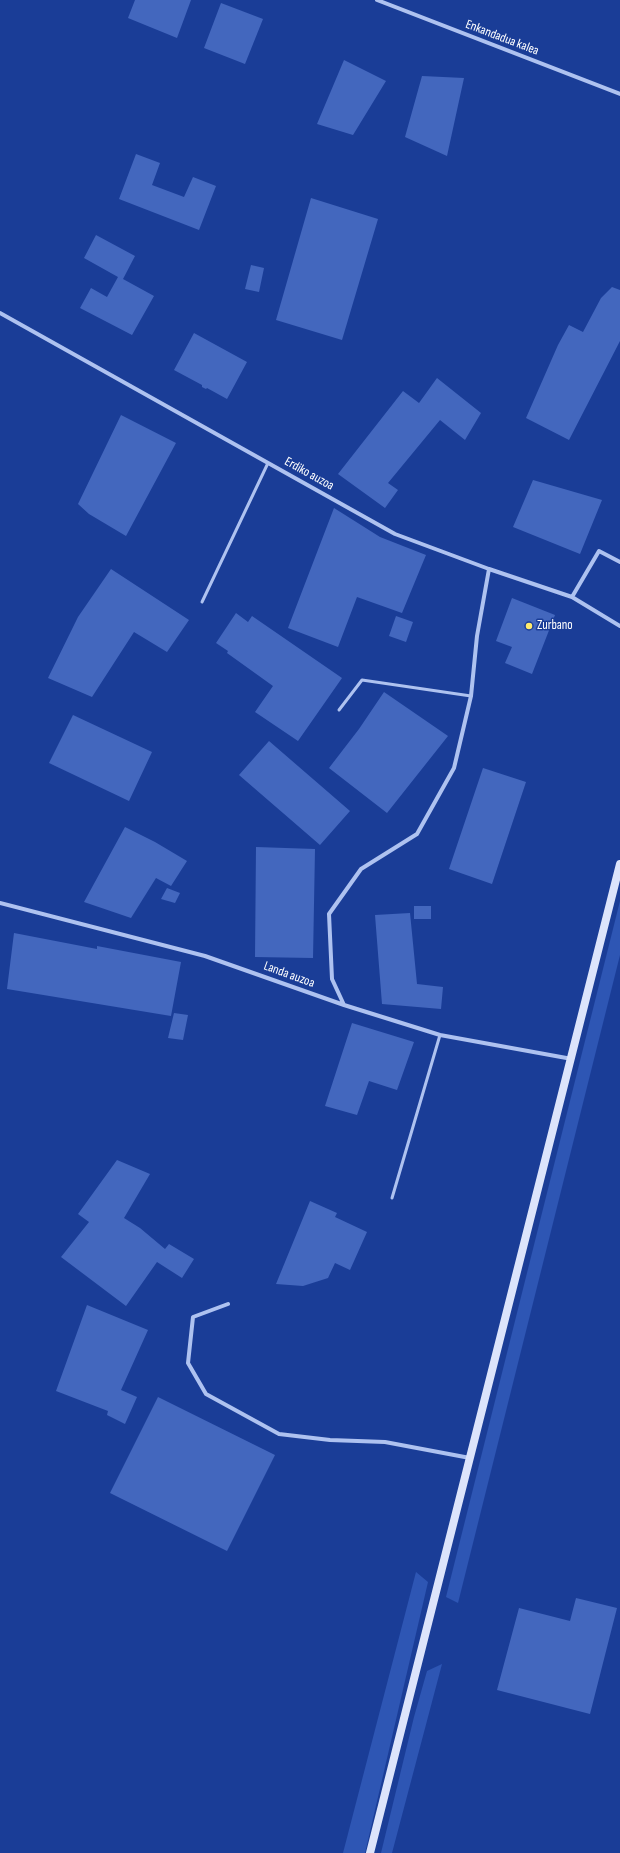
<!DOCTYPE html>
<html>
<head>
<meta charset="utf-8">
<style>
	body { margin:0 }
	canvas { display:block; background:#1a3d97 }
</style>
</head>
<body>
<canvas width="620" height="1853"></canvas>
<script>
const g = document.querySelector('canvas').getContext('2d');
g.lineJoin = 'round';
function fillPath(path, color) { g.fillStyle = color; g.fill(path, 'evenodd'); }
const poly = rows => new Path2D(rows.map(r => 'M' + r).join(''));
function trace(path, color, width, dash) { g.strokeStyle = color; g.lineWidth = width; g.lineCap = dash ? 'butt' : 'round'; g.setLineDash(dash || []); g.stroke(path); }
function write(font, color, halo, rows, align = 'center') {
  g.font = font + ' "Sofia Sans Condensed",sans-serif'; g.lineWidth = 3; g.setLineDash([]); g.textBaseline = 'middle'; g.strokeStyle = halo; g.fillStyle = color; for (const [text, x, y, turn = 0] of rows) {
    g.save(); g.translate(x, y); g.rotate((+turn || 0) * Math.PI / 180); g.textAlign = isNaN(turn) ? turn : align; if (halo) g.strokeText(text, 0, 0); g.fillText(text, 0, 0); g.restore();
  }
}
fillPath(poly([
	[620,901,620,955,458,1603,446,1597],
	[416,1572,428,1582,365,1853,343,1853],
	[442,1664,392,1853,381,1853,414,1717,427,1671]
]), '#2e56b4');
fillPath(poly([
	[135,0,191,0,177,38,128,18],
	[221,3,263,19,245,64,204,48],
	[344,60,386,81,353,135,317,124],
	[422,76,464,78,447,156,405,137],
	[136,154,160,163,152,185,184,197,193,177,216,186,199,230,119,199],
	[311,198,378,219,342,340,276,320],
	[96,235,135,256,123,279,154,296,132,335,80,308,91,288,107,297,118,277,84,258],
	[251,265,264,268,259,292,245,289],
	[612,287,620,290,620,341,569,440,526,418,558,345,569,325,583,332,601,298],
	[194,333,247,362,227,399,207,388,206,389,202,387,202,385,174,370],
	[437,378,481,413,465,440,440,420,388,483,398,490,385,508,338,474,403,391,419,403],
	[121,415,176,443,126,536,89,514,78,504],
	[533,480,602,500,580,554,513,527],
	[334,508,380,537,426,555,402,613,357,597,338,647,288,628],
	[111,569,189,620,167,652,134,632,92,697,48,678,78,617],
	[512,598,555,615,532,674,505,663,512,647,496,641],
	[236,613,248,622,252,616,342,678,298,741,255,712,273,686,227,653,228,651,216,643],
	[396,616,413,622,406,642,389,636],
	[384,692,448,736,387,813,329,768,359,729],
	[73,715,152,752,129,801,49,763],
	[269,741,350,811,320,845,239,775],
	[483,768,526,782,492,884,449,869],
	[125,827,155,842,187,861,171,886,156,878,131,918,84,902],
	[256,847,315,849,313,958,255,957],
	[167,888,180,893,175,903,161,899],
	[414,906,431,906,431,919,414,919],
	[410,913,417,984,443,987,441,1009,382,1004,375,915],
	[14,933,97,949,97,946,181,962,171,1016,7,989],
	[174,1013,188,1015,183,1040,168,1038],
	[352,1023,414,1042,397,1090,369,1081,357,1115,325,1106],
	[117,1160,150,1174,124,1218,140,1228,165,1249,169,1244,194,1259,182,1278,157,1262,126,1306,61,1257,89,1222,78,1214],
	[310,1201,337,1213,335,1217,367,1232,350,1270,335,1263,328,1278,303,1286,276,1284],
	[87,1305,148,1330,121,1390,137,1397,125,1424,107,1415,108,1411,56,1391],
	[158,1397,275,1455,227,1551,110,1493],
	[576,1598,617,1608,590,1714,497,1690,519,1608,570,1621]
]), '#4367be');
trace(poly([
	[202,602,268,463],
	[339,710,362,680,471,696],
	[392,1198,440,1035]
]), '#aec2f0', 3);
trace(poly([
	[377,0,620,94],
	[0,313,395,534,489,569,572,597,620,626],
	[572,597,599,551,620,562],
	[0,903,205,956,344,1005,440,1035,572,1059],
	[344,1005,332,979,329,914,361,869,417,834,454,768,471,696,477,636,489,569],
	[228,1304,193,1317,188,1363,206,1394,279,1434,330,1440,385,1442,470,1458]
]), '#aec2f0', 4);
trace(poly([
	[370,1853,620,864]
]), '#dce4fb', 8);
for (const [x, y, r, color] of [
	[529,626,4,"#ffeb6d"]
]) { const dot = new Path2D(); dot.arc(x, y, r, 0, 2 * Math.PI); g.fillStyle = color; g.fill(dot); trace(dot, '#1a3d97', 1.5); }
write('13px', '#fff', '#1a3d97', [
	["Enkandadua kalea",502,38,21],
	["Erdiko auzoa",309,474,29],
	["Landa auzoa",289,975,20]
]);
write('13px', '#fff', '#1a3d97', [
	["Zurbano",537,626]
], 'left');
</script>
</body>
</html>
